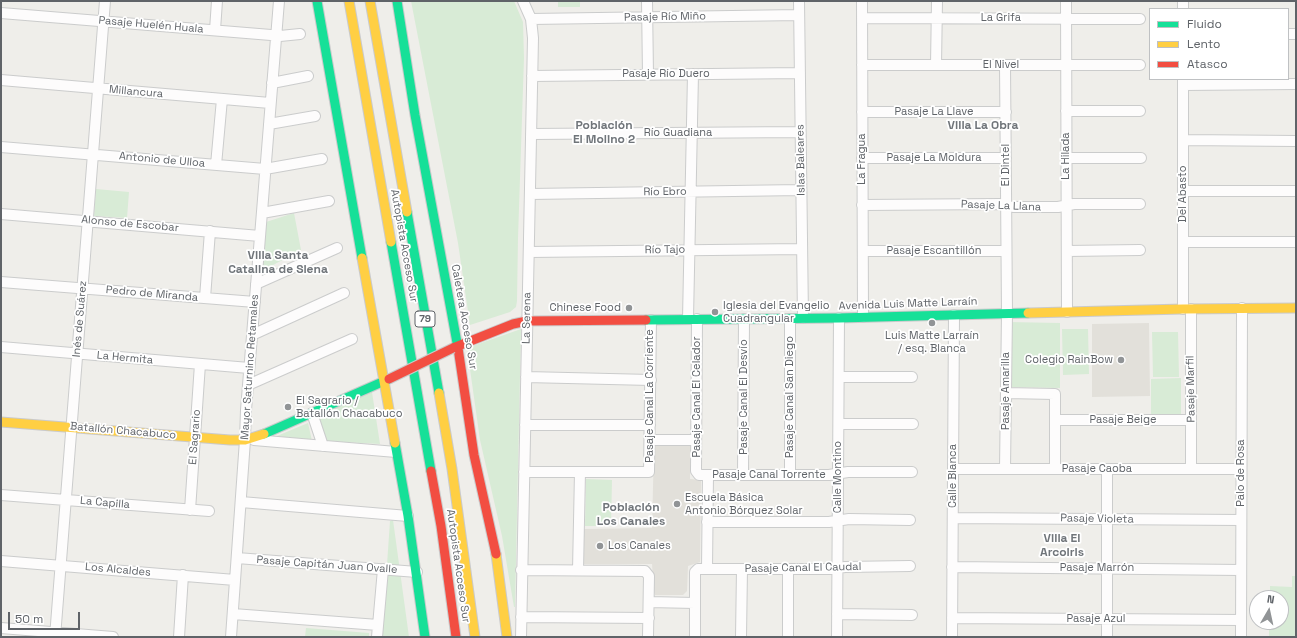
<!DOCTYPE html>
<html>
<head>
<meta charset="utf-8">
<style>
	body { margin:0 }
	#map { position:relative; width:1297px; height:638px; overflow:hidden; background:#efeeea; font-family:"Space Grotesk",sans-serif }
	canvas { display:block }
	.frame { position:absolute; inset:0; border:2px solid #5f6368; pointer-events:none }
	.legend { position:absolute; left:1149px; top:8px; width:140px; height:72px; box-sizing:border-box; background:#fff; border:1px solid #bfc1c3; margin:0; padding:5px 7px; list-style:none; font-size:12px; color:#5f6368 }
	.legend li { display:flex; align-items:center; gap:8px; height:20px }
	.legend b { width:20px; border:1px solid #bfc1c3 }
	.north { position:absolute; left:1249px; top:590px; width:40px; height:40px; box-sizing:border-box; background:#fff; border:1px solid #bfc1c3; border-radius:50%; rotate:9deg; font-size:11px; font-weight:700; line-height:16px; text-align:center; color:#5f6368 }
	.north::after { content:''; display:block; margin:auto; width:14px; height:18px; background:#919496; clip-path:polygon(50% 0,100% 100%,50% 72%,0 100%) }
	.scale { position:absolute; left:8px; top:612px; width:72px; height:18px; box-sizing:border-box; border:2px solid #5f6368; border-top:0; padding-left:5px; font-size:12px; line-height:14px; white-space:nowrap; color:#5f6368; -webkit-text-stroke:3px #fff; paint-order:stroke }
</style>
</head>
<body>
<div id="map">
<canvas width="1297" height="638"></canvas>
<div class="frame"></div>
<ul class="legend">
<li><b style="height:5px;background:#16e098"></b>Fluido</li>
<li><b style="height:5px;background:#ffcf43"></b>Lento</li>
<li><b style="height:5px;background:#f24e42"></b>Atasco</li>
</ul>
<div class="north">N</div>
<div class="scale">50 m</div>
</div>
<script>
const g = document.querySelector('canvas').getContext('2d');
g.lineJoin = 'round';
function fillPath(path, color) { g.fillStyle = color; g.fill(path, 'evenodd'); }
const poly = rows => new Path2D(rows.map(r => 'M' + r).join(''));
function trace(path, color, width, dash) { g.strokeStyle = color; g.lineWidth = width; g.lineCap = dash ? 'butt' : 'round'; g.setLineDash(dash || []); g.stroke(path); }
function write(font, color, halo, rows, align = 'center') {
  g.font = font + ' "Space Grotesk",sans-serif'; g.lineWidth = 3.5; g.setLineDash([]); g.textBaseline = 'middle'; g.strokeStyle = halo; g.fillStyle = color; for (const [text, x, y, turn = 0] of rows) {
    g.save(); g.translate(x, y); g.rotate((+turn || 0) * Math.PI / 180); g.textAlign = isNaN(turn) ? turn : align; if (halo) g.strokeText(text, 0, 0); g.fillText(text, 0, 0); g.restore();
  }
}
fillPath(poly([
	[1149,323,1150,396,1092,397,1092,324],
	[654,446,690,446,690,479,701,480,700,562,688,566,687,591,683,595,655,595,654,592,652,564,583,564,584,529,652,528]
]), '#e2e0da');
fillPath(poly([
	[411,1,514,1,523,22,524,58,518,238,517,301,516,307,510,312,470,325,458,243],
	[558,1,580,1,580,7,558,7],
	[96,189,129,192,127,218,94,216],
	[294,213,301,250,262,271,266,222],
	[1008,322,1060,323,1060,388,1007,387],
	[521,329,515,607,514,607,502,536,480,440,467,348],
	[1062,329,1088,329,1089,374,1063,375],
	[1152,332,1178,332,1179,377,1153,377],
	[1181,378,1181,414,1151,414,1151,379],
	[372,392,380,444,324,441,315,416],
	[308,423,312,441,277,436],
	[586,479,612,480,611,526,585,526],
	[393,520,409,637,382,637,390,521],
	[1292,576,1296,576,1296,637,1269,637,1269,622,1281,622,1281,598,1270,598,1270,586,1292,587],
	[306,628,369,633,369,637,305,637]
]), '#d8ebd6');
const street = poly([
	[647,1,648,75],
	[799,1,803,318],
	[862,1,863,317],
	[1066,1,1067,312],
	[1183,1,1183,9],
	[1,13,271,35,280,36,300,34],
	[862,18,1140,19],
	[531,19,799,15],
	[215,30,217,1],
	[1288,34,1296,34],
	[862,65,1140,65],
	[936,65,937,1],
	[532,76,800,73],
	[1183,79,1183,309],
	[1,80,270,103],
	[272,83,308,76],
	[1183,85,1296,84],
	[1066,111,1140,111],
	[862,112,1006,112],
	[269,124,315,116],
	[531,134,800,132],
	[1183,140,1296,141],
	[1,147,265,169,322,159],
	[862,158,1006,158],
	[1066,158,1141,158],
	[216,165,222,99],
	[1183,191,1296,191],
	[530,194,801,190],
	[862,205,1000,204,1013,207,1058,207,1074,204,1140,204],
	[262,213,329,201],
	[1,214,260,236],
	[1183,242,1296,242],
	[863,251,1006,251],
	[1067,251,1140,250],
	[529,252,802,249],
	[1,282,255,302],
	[256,284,337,248],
	[205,298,210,231],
	[1191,309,1191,469],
	[688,319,693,74],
	[697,319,696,471,699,475,829,475,848,472,912,472],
	[252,335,344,293],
	[1,347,249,368],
	[526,377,651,380],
	[839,377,912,377],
	[248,385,352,339],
	[1006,393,1055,394,1055,469],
	[312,413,323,446],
	[1056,420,1190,420],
	[839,424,913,424],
	[525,425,650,425],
	[254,440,396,452],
	[650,440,696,440],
	[953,469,1241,469],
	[1005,469,1007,313,1005,65],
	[524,472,649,472,651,320],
	[743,475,744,319],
	[790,475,790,319],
	[1,495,209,511],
	[241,502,408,516],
	[190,510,200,364],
	[953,518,1241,520],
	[707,522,829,522,849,519,910,520],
	[237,558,417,572],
	[1,561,235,580],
	[952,567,1241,570],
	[707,569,708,475],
	[521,570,645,571,649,576,648,637],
	[578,570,580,472],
	[649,602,695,603],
	[233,614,378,625],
	[837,614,912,615],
	[521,617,649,618],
	[952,618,1241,620],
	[1,628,113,637],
	[55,637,105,1],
	[179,637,183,575],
	[231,637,245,440,246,410,279,1],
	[377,637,383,569],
	[521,637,533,38,531,19,523,1],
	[695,637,695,572,698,569,830,569,845,567,910,566],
	[741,637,742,569],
	[788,637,788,569],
	[837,637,839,318],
	[952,637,954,315],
	[1107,637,1107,469],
	[1241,637,1242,308]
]);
const fast = poly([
	[317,1,362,258],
	[397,1,415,115,458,348],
	[407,212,439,393],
	[391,242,431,471],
	[646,320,839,318,1028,313],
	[264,434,389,379],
	[395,443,408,516,425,637]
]);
const slow = poly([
	[349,1,391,242],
	[370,1,407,212],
	[362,258,395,443],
	[1028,313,1183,309,1296,308],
	[439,393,452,469,475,637],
	[1,422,230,440,245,440,264,434],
	[496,554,507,637]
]);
const jam = poly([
	[453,348,513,324,527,321,646,320],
	[458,348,474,455,496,554],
	[431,471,441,526,456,637]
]);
trace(street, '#cbcccc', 12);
trace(fast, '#cacacb', 11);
trace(slow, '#cacacb', 11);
trace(jam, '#cacacb', 11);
trace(street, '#fdfcfc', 10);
trace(fast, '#16e098', 9);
trace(slow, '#ffcf43', 9);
trace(jam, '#f24e42', 9);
const jamBridge = poly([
	[389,379,453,348]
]);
trace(jamBridge, '#cacacb', 11, []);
trace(jamBridge, '#f24e42', 9);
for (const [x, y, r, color] of [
	[629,308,4,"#919496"],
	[715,312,4,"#919496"],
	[932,323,4,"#919496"],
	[1121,360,4,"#919496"],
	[288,407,4,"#919496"],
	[677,504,4,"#919496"],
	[600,546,4,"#919496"]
]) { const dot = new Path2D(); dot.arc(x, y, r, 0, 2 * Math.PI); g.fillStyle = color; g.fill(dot); trace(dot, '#fff', 1.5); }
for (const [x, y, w] of [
	[425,319,20]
]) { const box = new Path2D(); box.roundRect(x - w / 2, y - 8, w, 16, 3); g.fillStyle = '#fff'; g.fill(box); trace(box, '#5f6368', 1); }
write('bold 10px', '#5f6368', null, [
	["79",425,319]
]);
write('11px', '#5f6368', '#fff', [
	["Pasaje Río Miño",665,17,-1],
	["La Grifa",1001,18],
	["Pasaje Huelén Huala",151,25,5],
	["El Nivel",1001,65],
	["Pasaje Río Duero",666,74],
	["Millancura",136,92,5],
	["Pasaje La Llave",934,112],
	["Río Guadiana",678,133],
	["La Hilada",1066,156,-90],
	["Pasaje La Moldura",934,158],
	["La Fragua",862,159,-90],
	["Antonio de Ulloa",162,160,5],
	["Islas Baleares",801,160,-91],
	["El Dintel",1006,165,-90],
	["Río Ebro",665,192,-1],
	["Del Abasto",1183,194,-90],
	["Pasaje La Llana",1001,206,2],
	["Alonso de Escobar",130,224,5],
	["Autopista Acceso Sur",404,246,80],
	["Río Tajo",665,250,-1],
	["Pasaje Escantillón",934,251],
	["Pedro de Miranda",152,294,5],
	["Avenida Luis Matte Larraín",908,304,-2],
	["Caletera Acceso Sur",464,317,80],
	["La Serena",527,318,-89],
	["Inés de Suárez",80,319,-85],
	["La Hermita",125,358,5],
	["Mayor Saturnino Retamales",250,367,-86],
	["Pasaje Marfil",1191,389,-91],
	["Pasaje Amarilla",1006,391,-90],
	["Pasaje Canal La Corriente",650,396,-90],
	["Pasaje Canal El Celador",697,397,-90],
	["Pasaje Canal El Desvío",744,397,-90],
	["Pasaje Canal San Diego",790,397,-90],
	["Pasaje Beige",1123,420],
	["Batallón Chacabuco",123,431,5],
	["El Sagrario",195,437,-86],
	["Pasaje Caoba",1097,469],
	["Palo de Rosa",1241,473,-90],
	["Pasaje Canal Torrente",769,475],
	["Calle Blanca",953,476,-90],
	["Calle Montino",838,477,-90],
	["La Capilla",105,503,5],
	["Pasaje Violeta",1097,519,1],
	["Pasaje Capitán Juan Ovalle",327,565,4],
	["Autopista Acceso Sur",458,566,82],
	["Pasaje Canal El Caudal",803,568,-1],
	["Pasaje Marrón",1097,568],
	["Los Alcaldes",118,570,5],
	["Pasaje Azul",1096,619]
]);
write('11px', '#5f6368', '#fff', [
	["Iglesia del Evangelio",723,306],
	["Cuadrangular",723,319],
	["Chinese Food",621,308,"right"],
	["Luis Matte Larraín",932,336,"center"],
	["/ esq. Blanca",932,349,"center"],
	["Colegio RainBow",1113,360,"right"],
	["El Sagrario /",296,401],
	["Batallón Chacabuco",296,414],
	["Escuela Básica",685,498],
	["Antonio Bórquez Solar",685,511],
	["Los Canales",608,546]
], 'left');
write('bold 12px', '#70757a', '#fff', [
	["Población",604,126],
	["El Molino 2",604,140],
	["Villa La Obra",983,126],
	["Villa Santa",278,256],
	["Catalina de Siena",278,270],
	["Población",631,508],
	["Los Canales",631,522],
	["Villa El",1062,539],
	["Arcoiris",1062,553]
]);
</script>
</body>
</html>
